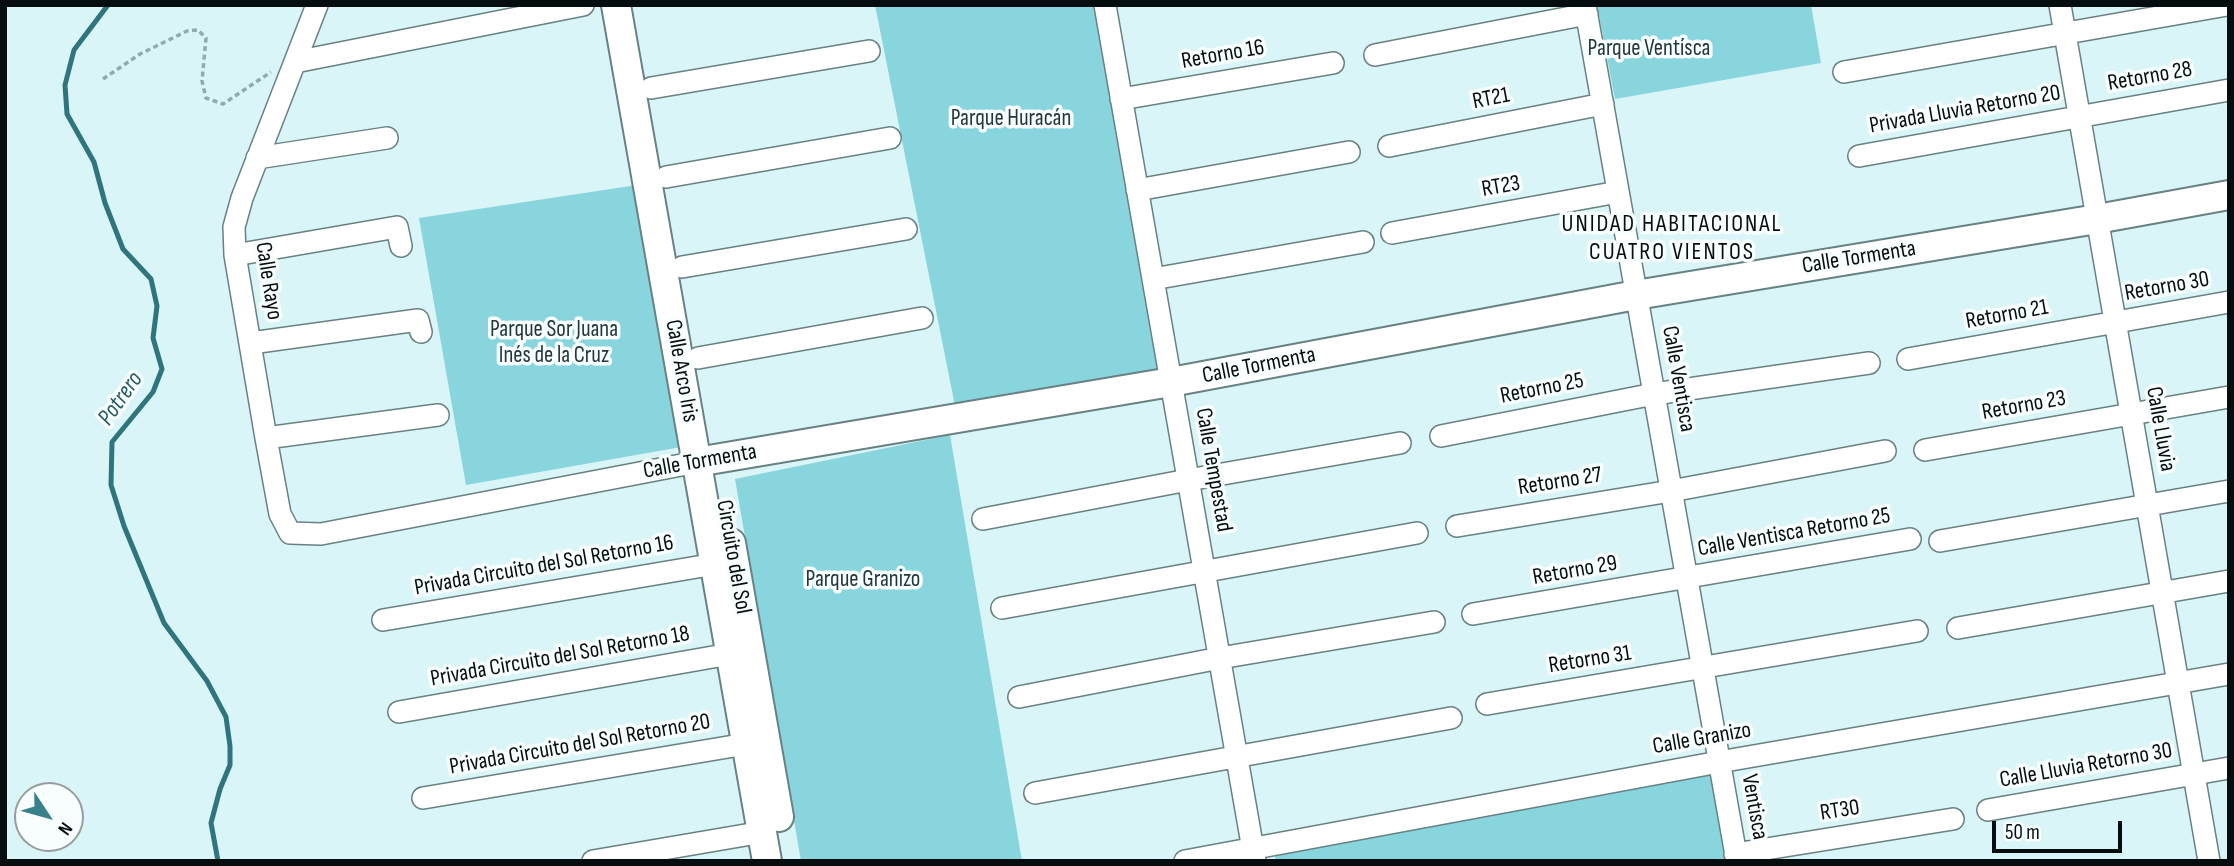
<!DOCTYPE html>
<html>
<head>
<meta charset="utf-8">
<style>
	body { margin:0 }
	#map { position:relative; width:2234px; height:866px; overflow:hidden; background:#daf5f8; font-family:"Sofia Sans Condensed",sans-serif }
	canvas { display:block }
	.frame { position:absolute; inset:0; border:7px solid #050d0e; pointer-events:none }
	.north { position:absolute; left:14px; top:782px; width:70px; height:70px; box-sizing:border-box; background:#f8fdfe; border:2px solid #979d9e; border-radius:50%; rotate:126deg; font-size:19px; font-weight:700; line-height:28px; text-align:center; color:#050d0e }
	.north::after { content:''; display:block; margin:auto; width:24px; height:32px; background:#398188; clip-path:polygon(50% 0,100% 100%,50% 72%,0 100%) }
	.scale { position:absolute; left:1992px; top:821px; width:130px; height:32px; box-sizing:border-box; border:4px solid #050d0e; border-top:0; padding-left:9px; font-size:21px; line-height:24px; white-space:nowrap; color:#050d0e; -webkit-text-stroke:5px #f8fdfe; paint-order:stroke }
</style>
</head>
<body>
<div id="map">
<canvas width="2234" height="866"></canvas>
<div class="frame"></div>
<div class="north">N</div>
<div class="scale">50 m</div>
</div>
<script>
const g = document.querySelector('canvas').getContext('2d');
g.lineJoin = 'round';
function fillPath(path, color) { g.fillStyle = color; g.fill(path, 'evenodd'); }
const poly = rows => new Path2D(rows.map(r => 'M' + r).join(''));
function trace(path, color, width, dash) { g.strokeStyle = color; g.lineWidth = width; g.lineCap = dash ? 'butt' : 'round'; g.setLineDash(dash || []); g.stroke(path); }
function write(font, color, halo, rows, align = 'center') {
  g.font = font + ' "Sofia Sans Condensed",sans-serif'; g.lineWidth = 7; g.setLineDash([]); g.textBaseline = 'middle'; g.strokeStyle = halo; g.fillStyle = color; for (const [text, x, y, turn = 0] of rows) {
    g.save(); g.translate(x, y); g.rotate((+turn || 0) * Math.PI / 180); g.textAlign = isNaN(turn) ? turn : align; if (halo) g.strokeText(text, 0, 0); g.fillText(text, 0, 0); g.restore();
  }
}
fillPath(poly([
	[875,5,1105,5,1171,382,955,406],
	[1597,5,1811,5,1821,63,1615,99],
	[637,185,687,446,466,485,419,218],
	[950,435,1022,861,801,861,735,479],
	[1714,770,1730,861,1276,861,1275,856]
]), '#88d5de');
trace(poly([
	[108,5,74,50,65,85,67,114,94,162,105,203,123,249,151,279,157,306,153,338,162,369,153,392,112,442,111,485,124,526,164,623,207,681,226,717,230,746,230,765,220,789,211,823,218,861]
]), '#2f757d', 5);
const street = poly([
	[317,5,242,198,234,227,235,255,266,438,280,514,290,533,321,534,697,462],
	[1105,5,1255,861],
	[1585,5,1737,861],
	[2060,5,2209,861],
	[1375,55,1587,14],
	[295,62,583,5],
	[1844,72,2227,5],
	[651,88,869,51],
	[1121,99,1333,63],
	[1389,146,1603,104],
	[1859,156,2229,90],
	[257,158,387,138],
	[666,177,890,138],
	[1137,190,1349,152],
	[1392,233,1618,192],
	[235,255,397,227,401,246],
	[682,267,906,229],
	[1153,279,1363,242],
	[251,343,418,320,421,332],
	[698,358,922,318],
	[1908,359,2229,302],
	[1441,436,1654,394,1869,363],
	[266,438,438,415],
	[1925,450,2229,397],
	[983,519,1188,480,1400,443],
	[1457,526,1671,491,1885,451],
	[1940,541,2229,491],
	[1002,608,1417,533],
	[1473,614,1910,539],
	[383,620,715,564],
	[1958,628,2229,581],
	[1019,697,1220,658,1434,622],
	[1487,704,1917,631],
	[399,712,730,654],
	[1035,793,1451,718],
	[423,798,746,744],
	[1988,810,2229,768],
	[1735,854,1953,819],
	[593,861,763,832],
	[1185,861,1719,762,2229,674]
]);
const secondary = poly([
	[616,5,767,861],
	[697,462,1171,382,1636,295,2097,219,2229,195],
	[731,543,779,817]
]);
trace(street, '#688183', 24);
trace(secondary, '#688183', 32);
trace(poly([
	[103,79,140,54,187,31,198,30,206,38,202,81,206,98,223,104,271,72]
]), '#94a9ab', 3.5, [5, 3.5]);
trace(street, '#fff', 21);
trace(secondary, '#fff', 28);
write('23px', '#21373a', '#f8fdfe', [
	["Parque Ventísca",1649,49],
	["Parque Huracán",1011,119],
	["Parque Sor Juana",554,330],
	["Inés de la Cruz",554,356],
	["Parque Granizo",863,580]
]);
write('23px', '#050d0e', '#f8fdfe', [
	["Retorno 16",1223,55,-10],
	["Retorno 28",2150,77,-10],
	["RT21",1491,99,-11],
	["Privada Lluvia Retorno 20",1965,110,-10],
	["RT23",1501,187,-10],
	["Calle Tormenta",1859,258,-9],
	["Calle Rayo",268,281,81],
	["Retorno 30",2167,287,-10],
	["Retorno 21",2007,315,-10],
	["Calle Tormenta",1259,366,-11],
	["Calle Arco Iris",681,371,80],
	["Calle Ventisca",1678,379,80],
	["Retorno 25",1542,389,-11],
	["Retorno 23",2024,406,-10],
	["Calle Lluvia",2160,429,80],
	["Calle Tormenta",700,462,-10],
	["Calle Tempestad",1213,470,80],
	["Retorno 27",1560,482,-9],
	["Calle Ventisca Retorno 25",1794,533,-10],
	["Circuito del Sol",733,557,80],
	["Privada Circuito del Sol Retorno 16",544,566,-10],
	["Retorno 29",1575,571,-10],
	["Privada Circuito del Sol Retorno 18",560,657,-10],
	["Retorno 31",1590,660,-9],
	["Calle Granizo",1702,739,-10],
	["Privada Circuito del Sol Retorno 20",580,745,-10],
	["Calle Lluvia Retorno 30",2086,766,-10],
	["Ventisca",1754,807,80],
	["RT30",1840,811,-9]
]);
g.letterSpacing = '2px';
write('24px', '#050d0e', '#f8fdfe', [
	["UNIDAD HABITACIONAL",1672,225],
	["CUATRO VIENTOS",1672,253]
]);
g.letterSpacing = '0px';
write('italic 24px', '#245b60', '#f8fdfe', [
	["Potrero",121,399,-55]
]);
</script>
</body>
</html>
